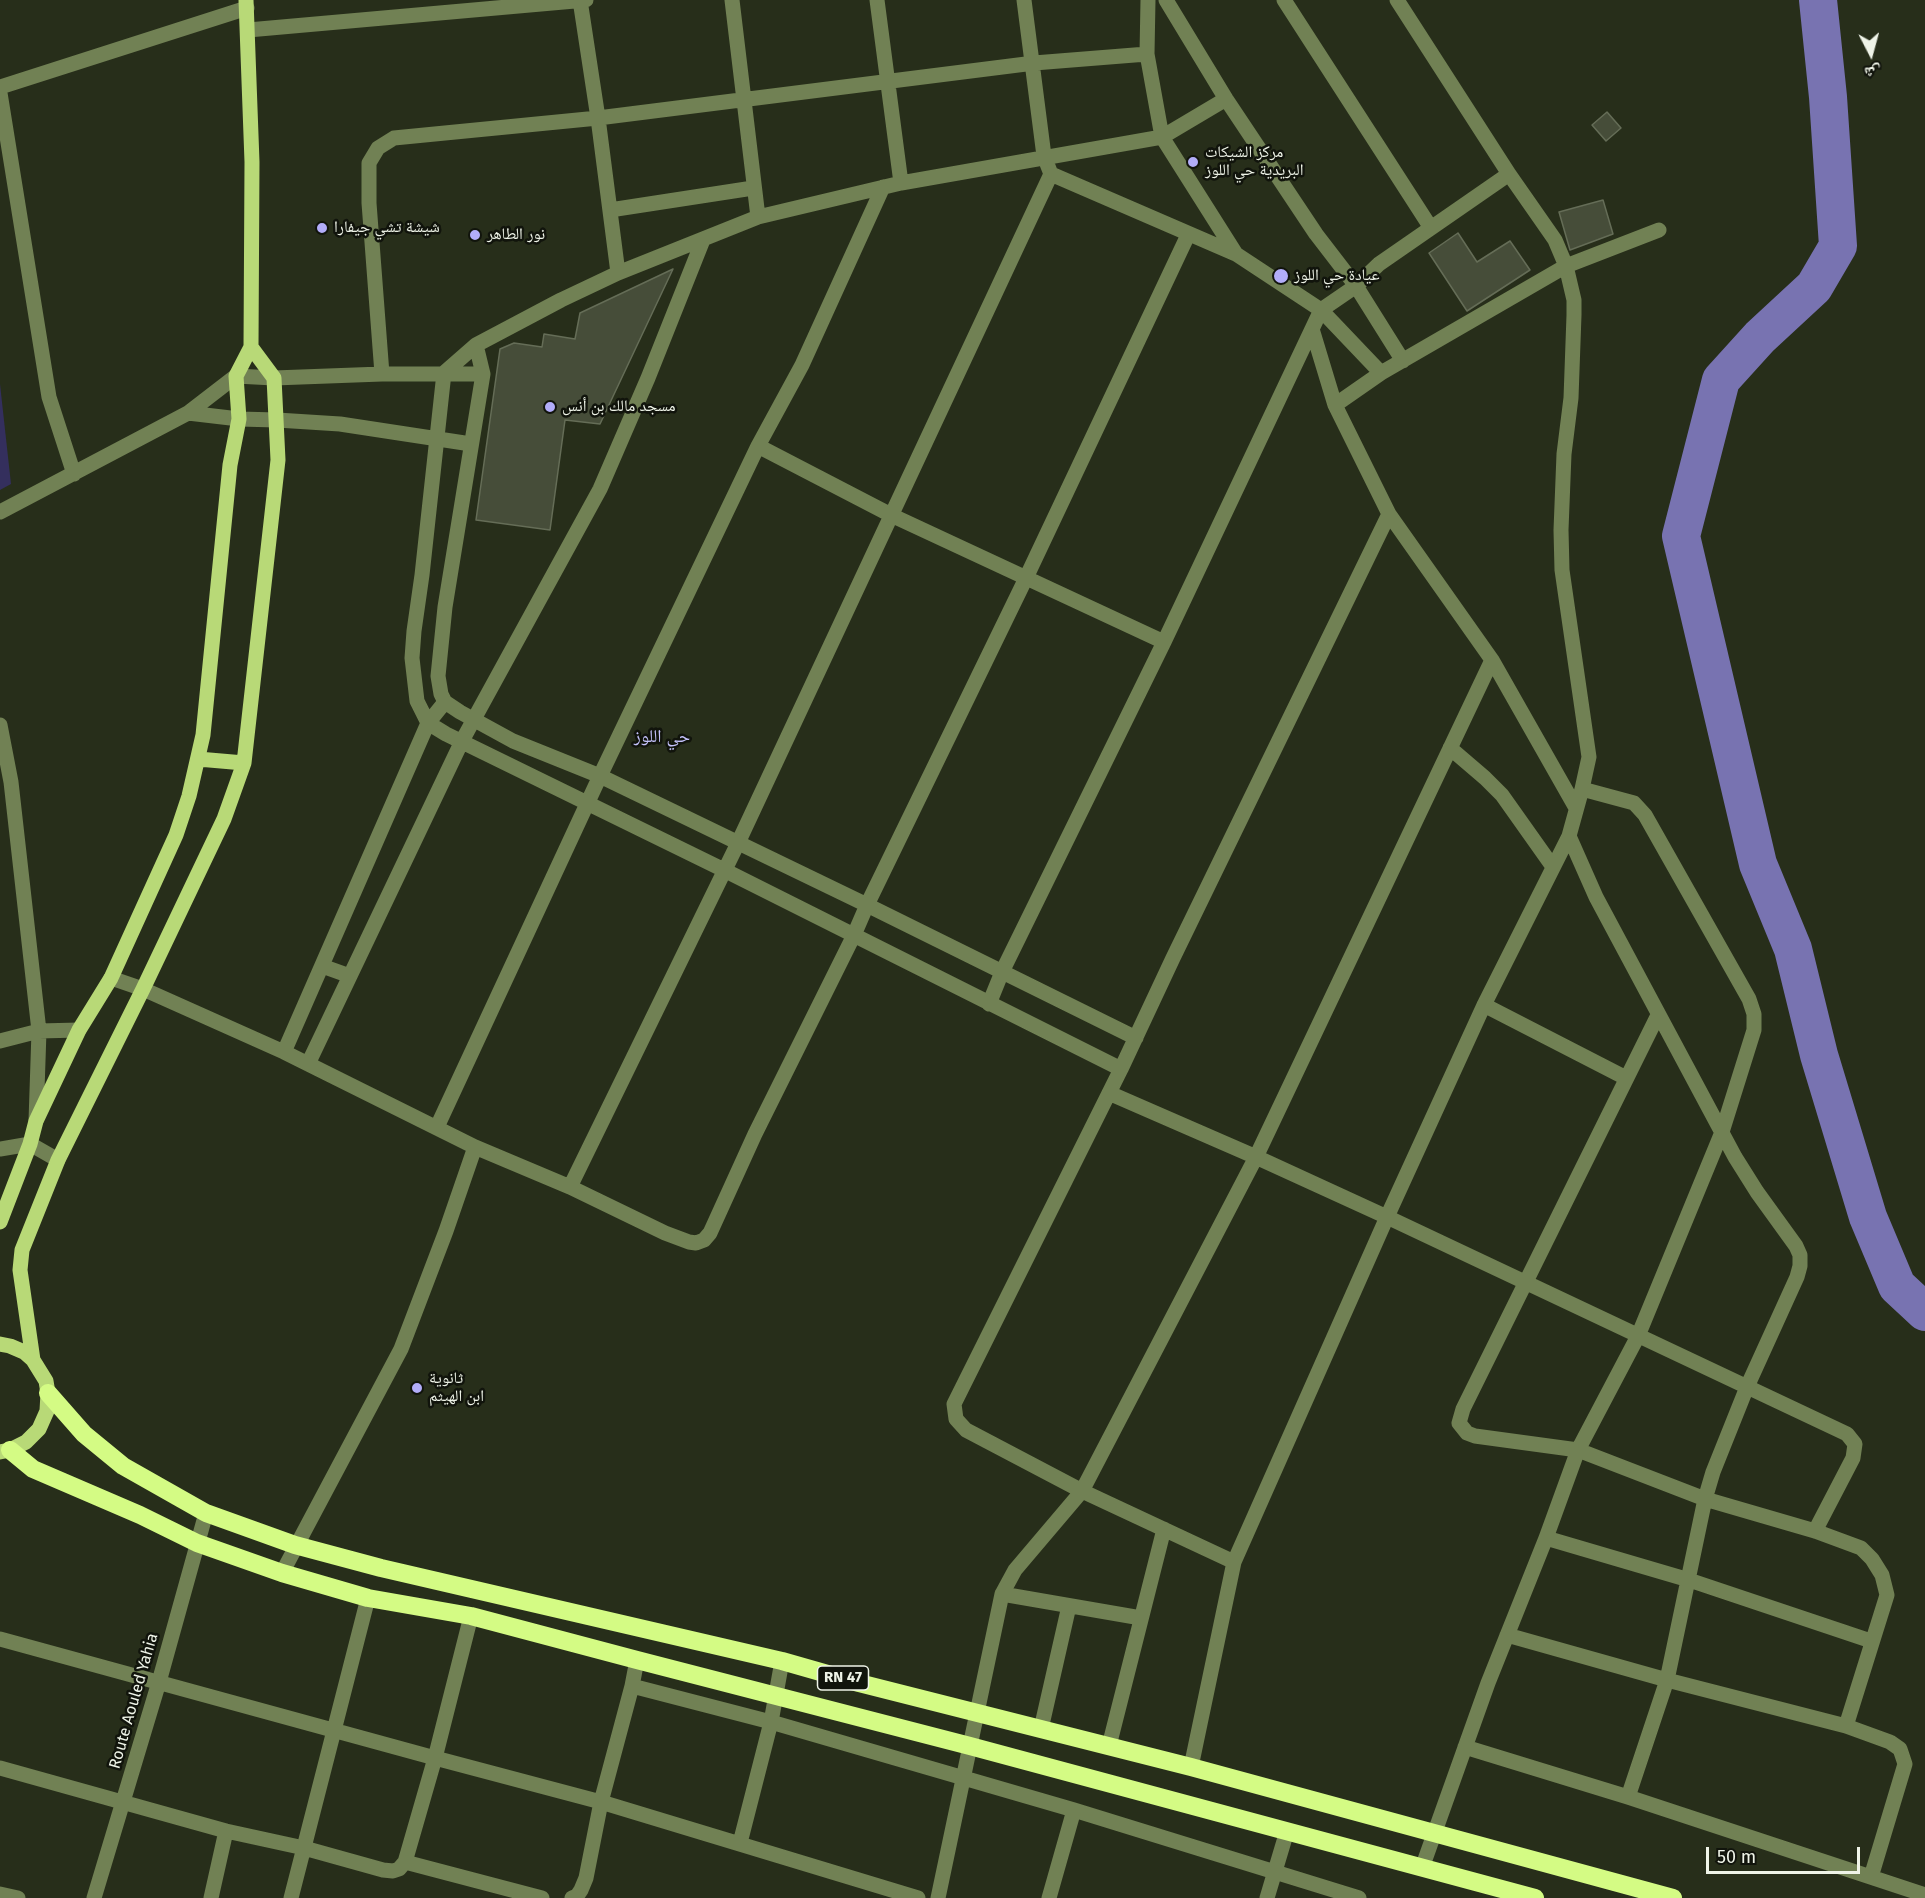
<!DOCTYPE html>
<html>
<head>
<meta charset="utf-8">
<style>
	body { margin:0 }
	#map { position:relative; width:1925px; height:1898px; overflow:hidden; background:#272e1a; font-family:"Fira Sans","Noto Naskh Arabic",sans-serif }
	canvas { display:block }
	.north { position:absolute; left:1841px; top:24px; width:60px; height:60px; -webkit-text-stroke:4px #11140c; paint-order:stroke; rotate:174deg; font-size:16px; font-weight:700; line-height:24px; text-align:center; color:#eff4e8 }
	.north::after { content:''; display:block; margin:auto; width:21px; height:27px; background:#eff4e8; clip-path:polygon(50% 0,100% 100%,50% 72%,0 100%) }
	.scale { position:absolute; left:1706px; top:1847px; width:154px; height:27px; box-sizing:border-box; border:3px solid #eff4e8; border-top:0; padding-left:8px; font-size:18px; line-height:21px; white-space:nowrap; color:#eff4e8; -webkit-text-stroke:4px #11140c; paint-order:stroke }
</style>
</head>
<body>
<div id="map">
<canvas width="1925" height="1898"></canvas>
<div class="north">ش</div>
<div class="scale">50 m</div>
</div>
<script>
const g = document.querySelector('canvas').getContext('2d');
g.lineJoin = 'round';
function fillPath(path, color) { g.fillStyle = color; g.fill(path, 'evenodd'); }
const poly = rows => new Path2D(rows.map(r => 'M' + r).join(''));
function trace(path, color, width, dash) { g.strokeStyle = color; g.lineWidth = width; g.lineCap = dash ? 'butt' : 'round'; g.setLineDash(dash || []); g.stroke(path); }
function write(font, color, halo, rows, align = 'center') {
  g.font = font + ' "Fira Sans","Noto Naskh Arabic",sans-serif'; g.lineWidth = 5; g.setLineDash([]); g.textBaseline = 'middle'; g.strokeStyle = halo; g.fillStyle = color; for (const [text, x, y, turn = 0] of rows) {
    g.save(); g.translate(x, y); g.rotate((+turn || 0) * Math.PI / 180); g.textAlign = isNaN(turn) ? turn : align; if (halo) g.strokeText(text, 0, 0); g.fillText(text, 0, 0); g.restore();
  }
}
fillPath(poly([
	[0,384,11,484,0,490]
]), '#342f5d');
trace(poly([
	[1818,0,1828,97,1838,246,1814,287,1760,337,1721,380,1681,536,1758,864,1793,949,1819,1055,1868,1217,1897,1286,1925,1312]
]), '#7873b1', 38);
const building = poly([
	[1607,112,1621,128,1606,141,1592,125,1607,112],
	[1603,200,1613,234,1570,250,1559,212,1603,200],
	[1458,233,1477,262,1510,241,1530,270,1467,311,1429,253,1458,233],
	[673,269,600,424,565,420,550,530,476,520,500,349,514,343,542,347,544,334,575,339,580,313,673,269]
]);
fillPath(building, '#464d39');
trace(building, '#656d57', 1.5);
trace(poly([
	[580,0,598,118,618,273],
	[732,0,758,217],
	[877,0,901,183],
	[1024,0,1044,156,1051,174,1236,254],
	[1148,0,1147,54,1162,137,1236,254,1321,310,1381,373],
	[1166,0,1226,99,1316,234,1356,286,1403,361],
	[1284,0,1431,228],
	[248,30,586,0],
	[0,87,247,8],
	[0,93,49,397,74,474],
	[610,210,753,188],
	[1312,329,1335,405,1389,514,1492,660,1576,808],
	[476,345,483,374,445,607,438,676,441,694,445,702,460,712,513,741,600,776,867,905,1136,1038],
	[382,374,369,203,369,163,378,148,394,138,598,118,1034,63,1147,54],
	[1335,405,1381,373,1566,266,1659,230],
	[188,413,239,419,277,420,340,424,471,444],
	[758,446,891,515,1164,642],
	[0,512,188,413,236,376,274,378,382,374,483,374],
	[0,725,11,782,39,1031,36,1121],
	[1450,748,1485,778,1502,795,1553,867],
	[1569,836,1596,897,1735,1157,1757,1192,1796,1246,1800,1255,1800,1266,1797,1277,1747,1387,1713,1472,1705,1499,1667,1680,1628,1797],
	[322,966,350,976],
	[111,978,143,989,284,1052,475,1147,570,1187,665,1233,689,1242,696,1243,704,1240,710,1233,755,1134,854,935,867,905,1026,578,1188,235],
	[989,1004,1002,972,1164,642,1321,310,1356,286,1379,264,1509,174],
	[1484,1005,1626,1078],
	[1658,1015,1463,1409,1459,1423,1467,1433,1475,1436,1578,1450,1705,1499,1815,1531,1861,1548,1872,1559,1882,1575,1887,1595,1846,1726],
	[0,1041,39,1031,79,1030],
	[284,1052,428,723,445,702],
	[308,1064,462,741,600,489,648,378,703,240],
	[1121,1069,724,870,446,734,428,723,417,701,412,658,414,631,422,575,444,373,476,345,561,300,618,273,758,217,901,183,1162,137,1226,99],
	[1109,1093,1256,1157,1387,1217,1847,1434,1855,1444,1853,1458,1815,1531],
	[437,1127,600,776,758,446,802,365,883,187],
	[0,1149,30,1144,58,1160],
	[570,1187,738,843,1051,174],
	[1546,1538,1689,1580,1871,1641],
	[1234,1562,1082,1491,966,1430,956,1419,954,1404,1121,1069,1173,958,1389,514],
	[282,1573,401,1349,446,1231,475,1147],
	[1002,1594,1141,1618],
	[1507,1635,1667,1680,1846,1726,1890,1742,1900,1749,1905,1764,1871,1877],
	[0,1639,435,1758,601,1802,918,1898],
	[632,1686,771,1722,1074,1810,1359,1898],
	[1041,1729,1069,1606],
	[1109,1746,1164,1529],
	[1465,1747,1628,1797,1925,1895],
	[1191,1767,1234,1562,1387,1217,1484,1005,1569,836,1582,789,1589,757,1562,570,1561,530,1564,454,1571,398,1574,315,1574,300,1566,266,1555,240,1509,174,1397,0],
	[0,1768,226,1831,304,1848,383,1870,393,1871,399,1869,405,1862,435,1758,471,1616],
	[740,1843,771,1722,782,1661],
	[405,1862,542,1898],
	[1422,1868,1488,1683,1546,1538,1578,1450,1638,1336,1722,1132,1754,1030,1754,1014,1749,999,1645,815,1634,803,1582,789],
	[0,1894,18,1898],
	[94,1898,159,1682,206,1513],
	[211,1898,226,1831],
	[291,1898,368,1598],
	[572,1898,577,1896,581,1890,586,1878,601,1802,632,1686,637,1660],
	[938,1898,1002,1594,1015,1570,1082,1491,1256,1157,1492,660],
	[1049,1898,1074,1810],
	[1267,1898,1287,1831]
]), '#718154', 15);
trace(poly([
	[198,759,244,763],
	[0,1222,30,1144,36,1121,79,1030,111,978,176,835,189,796,203,735,230,465,239,419,236,376,251,347,252,162,246,0],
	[0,1344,10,1346,24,1352,33,1360,46,1381,48,1393,47,1411,39,1429,26,1442,10,1450,0,1452],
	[33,1360,20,1270,22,1250,58,1160,143,989,224,819,244,763,278,460,274,378,251,347]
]), '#b8d977', 15);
trace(poly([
	[48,1393,84,1434,123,1466,206,1513,295,1545,381,1568,782,1661,859,1683,1191,1767,1673,1898],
	[10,1450,33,1469,140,1515,197,1543,282,1573,368,1598,471,1616,637,1660,970,1746,1535,1898]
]), '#d4fb84', 18);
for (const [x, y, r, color] of [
	[1193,162,6,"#b2adf9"],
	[322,228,6,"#b2adf9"],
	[475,235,6,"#b2adf9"],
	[1281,276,8,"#b2adf9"],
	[550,407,6,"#b2adf9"],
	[417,1388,6,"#b2adf9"]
]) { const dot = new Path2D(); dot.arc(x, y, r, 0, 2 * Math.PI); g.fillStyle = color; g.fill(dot); trace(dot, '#11140c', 2); }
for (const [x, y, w] of [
	[843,1678,51]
]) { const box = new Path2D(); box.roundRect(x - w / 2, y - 12, w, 24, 4.5); g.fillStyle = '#11140c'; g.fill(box); trace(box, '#eff4e8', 1.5); }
write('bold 15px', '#eff4e8', null, [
	["RN 47",843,1678]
]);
write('16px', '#eff4e8', '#11140c', [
	["مركز الشيكات",1205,153],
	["البريدية حي اللوز",1205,171],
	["شيشة تشي جيفارا",334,228],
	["نور الطاهر",487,235],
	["عيادة حي اللوز",1294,276],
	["مسجد مالك بن أنس",562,407],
	["ثانوية",429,1379],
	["ابن الهيثم",429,1397]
], 'left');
write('16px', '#eff4e8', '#11140c', [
	["Route Aouled Yahia",134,1701,-74]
]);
write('18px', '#c3c1fa', '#11140c', [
	["حي اللوز",662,737]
]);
</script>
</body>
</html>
